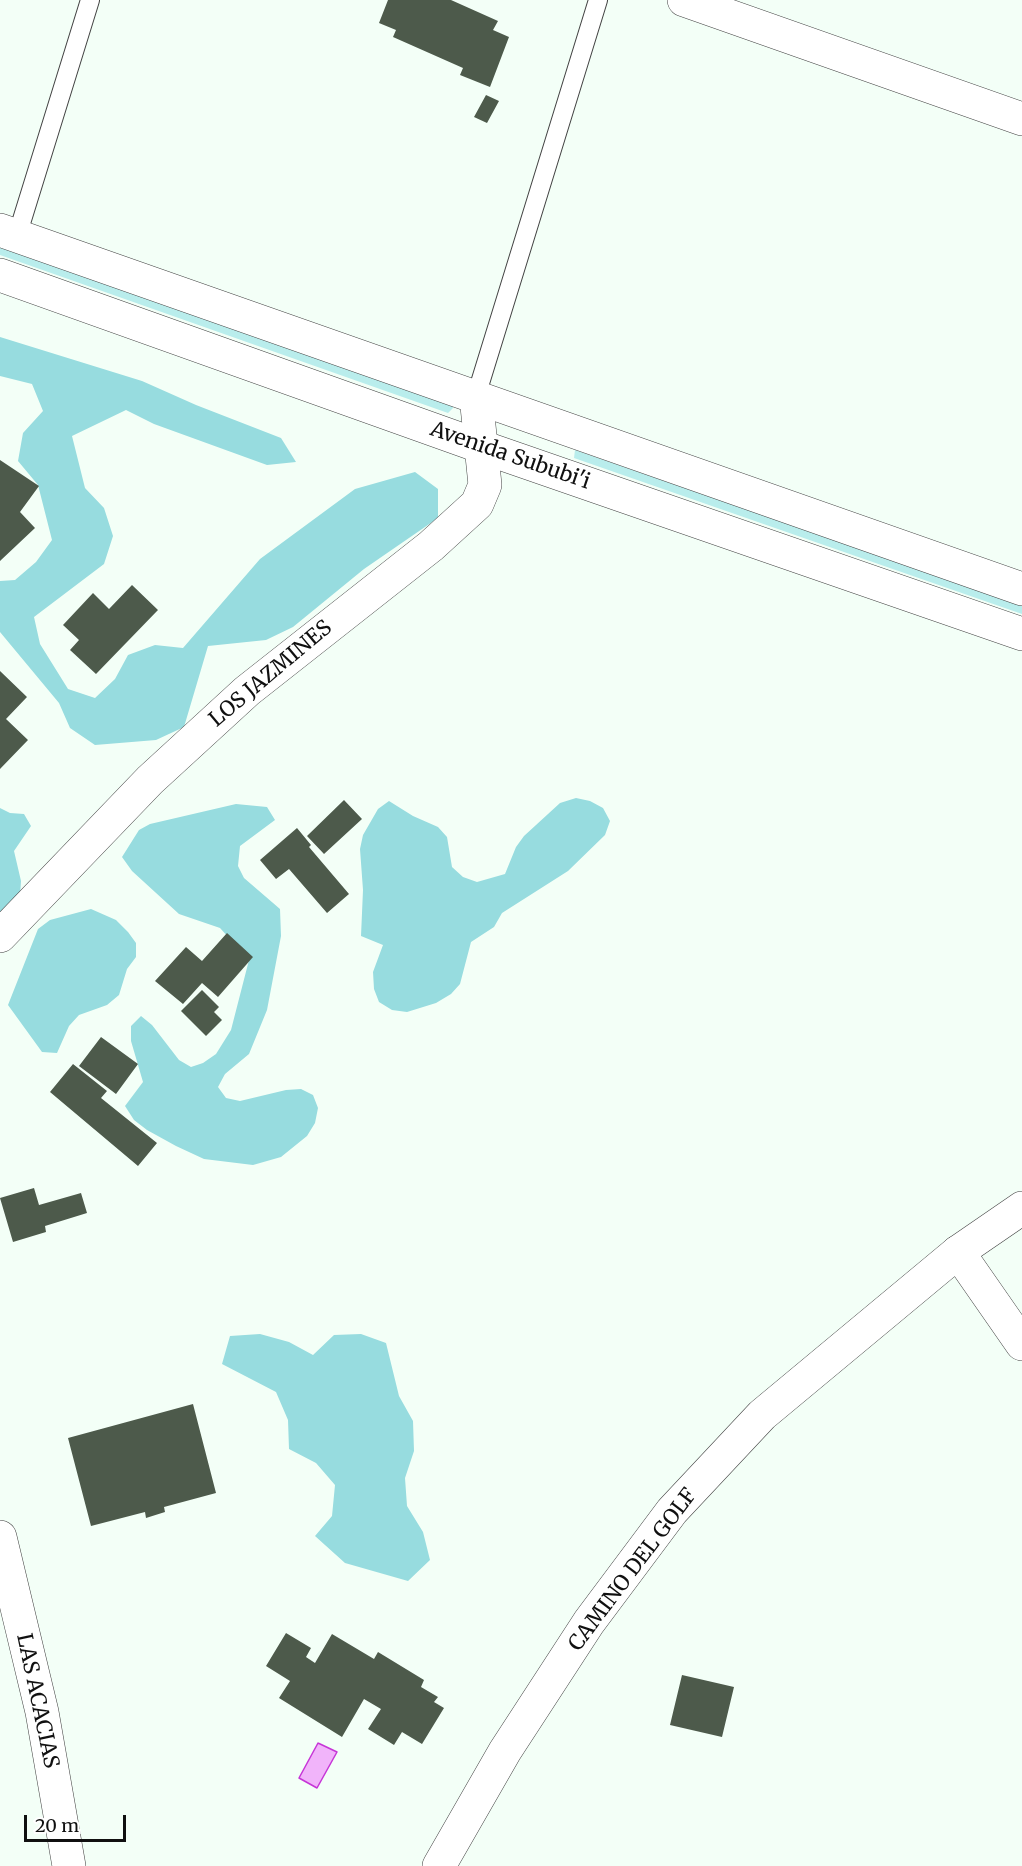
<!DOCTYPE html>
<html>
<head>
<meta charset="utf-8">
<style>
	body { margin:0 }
	#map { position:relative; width:1022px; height:1866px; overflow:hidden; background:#f3fff7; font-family:Merriweather,serif }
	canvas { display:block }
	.scale { position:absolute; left:24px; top:1815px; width:102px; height:27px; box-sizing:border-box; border:3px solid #101010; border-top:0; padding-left:8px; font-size:18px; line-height:21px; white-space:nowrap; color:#101010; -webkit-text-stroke:4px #fff; paint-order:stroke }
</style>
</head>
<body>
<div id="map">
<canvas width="1022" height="1866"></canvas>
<div class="scale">20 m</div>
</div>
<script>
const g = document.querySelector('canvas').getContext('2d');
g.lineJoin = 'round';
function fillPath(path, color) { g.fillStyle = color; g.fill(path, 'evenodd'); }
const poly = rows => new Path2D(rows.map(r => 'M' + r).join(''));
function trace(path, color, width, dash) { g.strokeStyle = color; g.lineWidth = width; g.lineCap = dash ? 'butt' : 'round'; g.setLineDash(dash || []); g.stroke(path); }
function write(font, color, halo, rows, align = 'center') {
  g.font = font + ' Merriweather,serif'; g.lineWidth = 6; g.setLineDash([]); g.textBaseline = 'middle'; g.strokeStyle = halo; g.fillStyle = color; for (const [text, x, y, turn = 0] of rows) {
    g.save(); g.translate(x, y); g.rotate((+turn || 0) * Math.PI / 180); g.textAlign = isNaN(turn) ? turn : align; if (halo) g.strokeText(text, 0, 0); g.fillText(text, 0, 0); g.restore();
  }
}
fillPath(poly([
	[0,245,453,406,453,408,448,413,0,255],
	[575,450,1022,605,1022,614,574,458]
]), '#b9edec');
fillPath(poly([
	[0,337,142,381,196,405,281,438,296,462,267,465,154,424,126,410,72,436,85,488,104,508,113,536,104,564,34,617,40,644,68,689,95,698,115,679,128,655,155,645,183,648,260,559,355,489,415,472,438,489,438,518,364,569,293,627,266,640,208,646,184,727,156,740,95,745,70,728,59,703,0,632,0,581,15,580,36,562,52,540,38,485,18,461,23,433,43,411,32,384,0,376],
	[576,798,590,801,603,808,610,821,605,835,568,871,502,913,494,927,471,942,460,984,451,994,436,1003,407,1012,392,1010,379,1002,374,989,373,972,383,945,361,936,363,890,360,849,363,835,378,809,389,801,413,816,438,827,447,837,452,867,463,877,477,882,505,874,516,847,524,836,560,803],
	[236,804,267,807,275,820,240,846,238,866,244,878,280,909,281,936,267,1010,249,1054,225,1074,218,1087,226,1098,240,1101,286,1090,301,1089,313,1095,318,1108,315,1123,307,1136,281,1157,253,1165,204,1159,176,1146,147,1130,134,1120,125,1106,143,1082,131,1041,131,1026,141,1016,152,1025,179,1060,191,1067,203,1063,216,1054,231,1030,249,960,220,928,179,914,132,871,122,857,139,830,150,824],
	[0,808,10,813,24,814,31,826,14,851,21,881,20,896,0,915],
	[91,909,116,920,128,932,136,943,136,957,127,969,119,995,107,1005,79,1015,69,1026,57,1053,42,1052,8,1005,38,929,50,920],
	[260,1334,289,1342,313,1355,334,1335,361,1334,386,1343,399,1396,413,1421,414,1451,405,1478,407,1506,423,1532,430,1560,408,1581,345,1563,315,1536,332,1516,335,1485,316,1463,289,1449,288,1420,276,1392,222,1364,230,1336]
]), '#97dcdf');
const water = poly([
	[318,1743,337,1752,317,1788,299,1778,318,1743]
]);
fillPath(water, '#f1b4fa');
trace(water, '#c635d7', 1.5);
fillPath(poly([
	[388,0,451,0,498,21,493,30,509,37,490,87,460,75,463,68,393,37,396,30,379,23],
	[486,95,499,101,487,123,474,117],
	[0,460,39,486,20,512,35,528,0,561],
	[132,585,158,610,96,674,70,650,79,640,63,625,93,593,109,609],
	[0,671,27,697,6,719,28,740,0,769],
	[344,800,362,819,324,854,307,836],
	[297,828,311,845,309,847,349,894,327,913,289,869,276,879,260,860],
	[227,933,253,957,218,997,202,983,183,1004,155,981,186,947,202,961],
	[202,990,219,1007,214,1012,222,1020,206,1036,181,1011],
	[101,1037,138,1064,116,1094,79,1066],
	[73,1064,107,1091,101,1098,157,1143,138,1166,50,1092],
	[34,1188,39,1205,81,1193,87,1213,45,1226,46,1232,13,1242,0,1198],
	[193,1404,216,1493,164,1507,165,1512,146,1518,145,1512,91,1526,68,1438],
	[286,1633,311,1648,306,1657,315,1663,332,1634,374,1659,378,1652,424,1680,421,1687,438,1697,434,1702,444,1708,422,1744,402,1732,394,1745,368,1729,381,1709,364,1699,342,1737,279,1698,290,1681,266,1666],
	[682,1675,734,1687,722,1737,670,1725]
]), '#4d5a4b');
const service = poly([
	[17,236,90,0],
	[476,396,598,0]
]);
const minor = poly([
	[684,0,1022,119],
	[0,936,150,780,247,691,431,546,477,504,485,485,476,396],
	[958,1252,1022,1344],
	[0,1537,42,1712,69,1866]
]);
const tertiary = poly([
	[0,230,1022,589],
	[0,275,482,447,1022,634],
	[439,1866,505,1751,589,1622,672,1511,762,1415,958,1252,1022,1208]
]);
trace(service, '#434343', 20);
trace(minor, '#434343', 34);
trace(tertiary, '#434343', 34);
trace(service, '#fff', 18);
trace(minor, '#fff', 33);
trace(tertiary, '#fff', 33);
write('21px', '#101010', '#fff', [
	["Avenida Sububi'i",510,456,19],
	["LOS JAZMINES",271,674,-40],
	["CAMINO DEL GOLF",633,1570,-53],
	["LAS ACACIAS",37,1701,78]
]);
</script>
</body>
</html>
